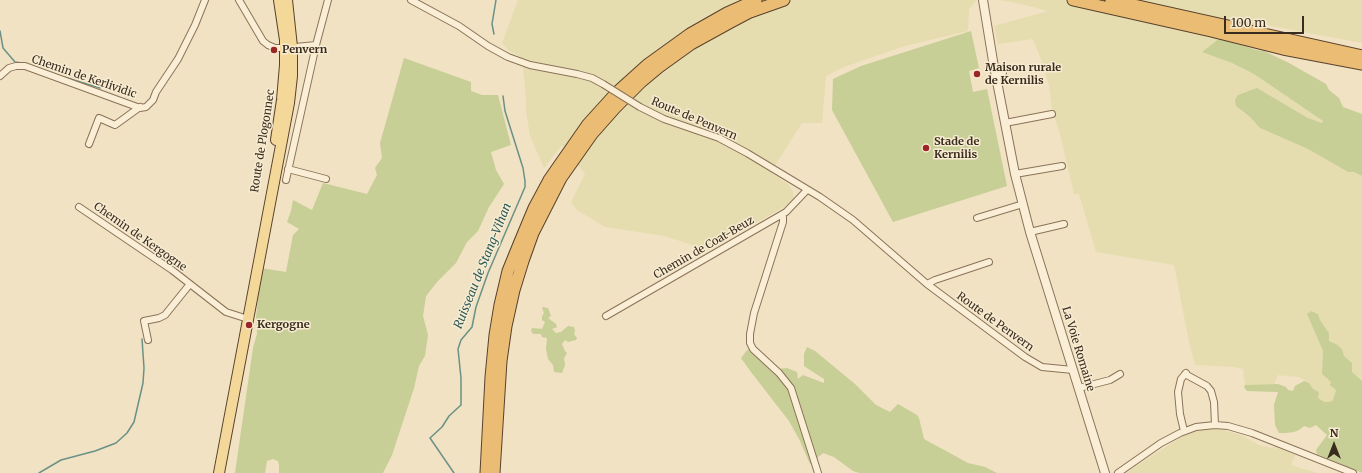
<!DOCTYPE html>
<html>
<head>
<meta charset="utf-8">
<style>
	body { margin:0 }
	#map { position:relative; width:1362px; height:473px; overflow:hidden; background:#f0e2c2; font-family:Merriweather,serif }
	canvas { display:block }
	.north { position:absolute; left:1314px; top:425px; width:40px; height:40px; -webkit-text-stroke:3px #f7ecd2; paint-order:stroke; rotate:0deg; font-size:11px; font-weight:700; line-height:16px; text-align:center; color:#392b1d }
	.north::after { content:''; display:block; margin:auto; width:14px; height:18px; background:#392b1d; clip-path:polygon(50% 0,100% 100%,50% 72%,0 100%) }
	.scale { position:absolute; left:1224px; top:16px; width:80px; height:18px; box-sizing:border-box; border:2px solid #392b1d; border-top:0; padding-left:5px; font-size:12px; line-height:14px; white-space:nowrap; color:#392b1d; -webkit-text-stroke:3px #f7ecd2; paint-order:stroke }
</style>
</head>
<body>
<div id="map">
<canvas width="1362" height="473"></canvas>
<div class="north">N</div>
<div class="scale">100 m</div>
</div>
<script>
const g = document.querySelector('canvas').getContext('2d');
g.lineJoin = 'round';
function fillPath(path, color) { g.fillStyle = color; g.fill(path, 'evenodd'); }
const poly = rows => new Path2D(rows.map(r => 'M' + r).join(''));
function trace(path, color, width, dash) { g.strokeStyle = color; g.lineWidth = width; g.lineCap = dash ? 'butt' : 'round'; g.setLineDash(dash || []); g.stroke(path); }
function write(font, color, halo, rows, align = 'center') {
  g.font = font + ' Merriweather,serif'; g.lineWidth = 3; g.setLineDash([]); g.textBaseline = 'middle'; g.strokeStyle = halo; g.fillStyle = color; for (const [text, x, y, turn = 0] of rows) {
    g.save(); g.translate(x, y); g.rotate((+turn || 0) * Math.PI / 180); g.textAlign = isNaN(turn) ? turn : align; if (halo) g.strokeText(text, 0, 0); g.fillText(text, 0, 0); g.restore();
  }
}
fillPath(poly([
	[518,0,977,0,969,9,968,31,905,46,844,67,826,76,822,123,802,123,771,172,789,185,793,192,794,198,785,206,772,214,707,250,665,236,605,227,577,210,571,202,585,174,562,145,544,168,530,136,526,111,526,97,522,58,508,50,502,43],
	[999,0,1362,0,1362,43,1266,25,1257,50,1220,38,1203,52,1232,63,1254,74,1323,121,1322,123,1308,118,1264,92,1241,111,1250,117,1260,128,1308,149,1348,172,1354,172,1362,176,1362,381,1352,372,1352,363,1344,356,1342,349,1336,344,1329,341,1329,333,1320,320,1318,314,1311,311,1307,314,1323,351,1322,374,1331,382,1336,390,1333,400,1330,402,1324,403,1318,398,1316,390,1313,389,1309,383,1299,377,1278,375,1274,384,1245,385,1243,369,1233,367,1195,365,1189,342,1174,265,1096,252,1079,194,1074,194,1060,134,1052,110,1049,85,1042,62,1033,39,998,44,994,26,1048,11,1021,4],
	[1216,428,1241,435,1259,445,1271,448,1275,447,1295,455,1291,465,1317,473,1126,473,1181,437,1193,432,1205,429]
]), '#e5ddaf');
fillPath(poly([
	[971,31,979,68,969,71,973,92,987,89,1007,186,893,222,832,110,833,79,861,66],
	[1220,38,1256,50,1264,51,1289,63,1326,84,1329,90,1339,98,1343,107,1362,114,1362,176,1354,172,1348,172,1308,149,1260,128,1250,117,1236,106,1235,100,1238,95,1257,88,1308,118,1322,123,1323,121,1254,74,1232,63,1202,52],
	[404,58,471,82,471,91,482,95,498,95,511,145,491,152,496,170,504,184,489,207,478,231,467,242,456,263,437,282,426,296,423,316,428,335,425,356,419,366,414,388,392,455,383,473,279,473,279,465,278,461,273,459,267,461,265,473,235,473,253,348,257,334,256,318,261,268,286,272,293,235,299,229,287,222,291,211,293,200,312,210,323,183,367,194,377,175,375,168,382,158,380,143],
	[543,307,548,308,551,316,548,318,556,324,557,327,552,329,556,333,561,332,568,326,574,327,575,331,574,334,577,338,576,340,568,342,565,340,562,344,565,351,567,353,564,358,565,365,562,373,554,372,553,365,548,359,546,349,547,338,542,337,541,334,533,334,531,331,532,328,542,329,545,322,542,320,542,316,544,313,542,308],
	[1311,311,1318,314,1320,320,1329,333,1329,341,1336,344,1342,349,1344,356,1352,363,1352,372,1362,381,1362,473,1317,454,1316,450,1327,435,1316,425,1310,428,1304,426,1299,430,1294,432,1286,433,1279,433,1275,425,1274,405,1278,392,1247,391,1244,387,1245,385,1278,384,1286,387,1288,390,1293,391,1295,386,1304,381,1309,383,1313,389,1319,392,1318,398,1324,402,1330,402,1333,400,1336,390,1330,385,1331,382,1322,374,1323,351,1307,314],
	[807,347,815,351,855,384,876,405,890,412,898,404,917,415,919,418,924,439,968,463,985,467,997,473,859,473,853,471,834,457,823,453,810,464,799,439,789,421,751,372,741,358,748,349,768,366,777,369,787,368,797,372,798,379,803,375,824,383,824,379,804,366,804,354]
]), '#c7ce96');
trace(poly([
	[0,31,3,48,15,62,22,63],
	[494,34,492,24,496,0],
	[64,77,100,88],
	[39,473,61,460,95,451,116,443,127,433,134,422,143,383,144,368,142,339],
	[454,473,430,438,442,427,449,416,461,405,461,378,458,349,461,340,472,327,476,307,488,273,525,187,525,181,523,168,505,111,503,96]
]), '#6b9187', 1.5);
const minor = poly([
	[239,0,263,41,268,45,275,48,285,48,316,45],
	[411,0,459,26,488,46,508,57,530,65,577,74,592,78,603,84],
	[996,74,1003,73],
	[0,76,9,68,16,66,25,66,140,108,146,107,153,100,156,92,178,59,195,25,205,0],
	[640,107,664,119,719,138,747,153,820,197,853,220,927,284,1025,357,1042,367,1073,370],
	[1005,123,1052,114],
	[89,144,99,118,115,125,140,107],
	[288,169,326,179],
	[1015,174,1062,166],
	[286,180,316,45,328,0],
	[79,207,172,270,226,312,248,319],
	[782,215,783,217,783,222,754,313,750,334,750,343,753,349,779,373,791,388,818,473],
	[977,218,1023,204],
	[1030,232,1064,224],
	[927,284,935,280,989,262],
	[606,316,786,212,807,190],
	[148,340,144,321,159,318,165,315,190,284],
	[1185,374,1207,386,1211,391,1214,402,1215,425],
	[1079,388,1110,380,1120,374],
	[1184,431,1180,414,1178,392,1181,379,1186,373],
	[1118,473,1161,443,1180,433,1196,427,1215,425,1228,426,1252,433,1353,473]
]);
const tertiary = poly([
	[983,0,993,61,1015,174,1030,232,1105,473]
]);
const primary = poly([
	[276,140,282,100,285,65,285,40,279,0],
	[219,473,289,103,292,76,292,47,287,0]
]);
const trunk = poly([
	[1073,0,1211,31,1283,49,1362,64],
	[1111,0,1362,56],
	[486,473,491,377,495,335,500,305,508,271,519,244,534,208,549,180,588,124,617,92,647,65,690,34,727,13,756,0],
	[494,473,501,361,506,326,514,290,523,261,533,233,561,178,592,134,615,108,641,82,659,67,691,44,731,22,750,12,784,0]
]);
trace(minor, '#8a7359', 8);
trace(tertiary, '#8a7359', 10);
trace(primary, '#58412d', 12);
trace(trunk, '#58412d', 13);
trace(minor, '#faefd6', 6);
trace(tertiary, '#faefd6', 8);
trace(primary, '#f4d899', 10);
trace(trunk, '#ebbd74', 11);
const minorBridge = poly([
	[603,84,640,107]
]);
trace(minorBridge, '#8a7359', 8, []);
trace(minorBridge, '#faefd6', 6);
for (const [x, y, r, color] of [
	[274,50,4,"#9b2627"],
	[977,74,4,"#9b2627"],
	[926,148,4,"#9b2627"],
	[249,325,4,"#9b2627"]
]) { const dot = new Path2D(); dot.arc(x, y, r, 0, 2 * Math.PI); g.fillStyle = color; g.fill(dot); trace(dot, '#f7ecd2', 1.5); }
write('bold 11px', '#392b1d', '#f7ecd2', [
	["Penvern",282,50],
	["Maison rurale",985,68],
	["de Kernilis",985,81],
	["Stade de",934,142],
	["Kernilis",934,155],
	["Kergogne",257,325]
], 'left');
write('11px', '#392b1d', '#f7ecd2', [
	["Chemin de Kerlividic",84,77,19],
	["Route de Penvern",694,119,23],
	["Route de Plogonnec",263,141,-81],
	["Chemin de Kergogne",140,237,35],
	["Chemin de Coat-Beuz",704,248,-30],
	["Route de Penvern",995,322,36],
	["La Voie Romaine",1078,349,73]
]);
write('italic 12px', '#2c5a57', '#f7ecd2', [
	["Ruisseau de Stang-Vihan",483,266,-68]
]);
</script>
</body>
</html>
